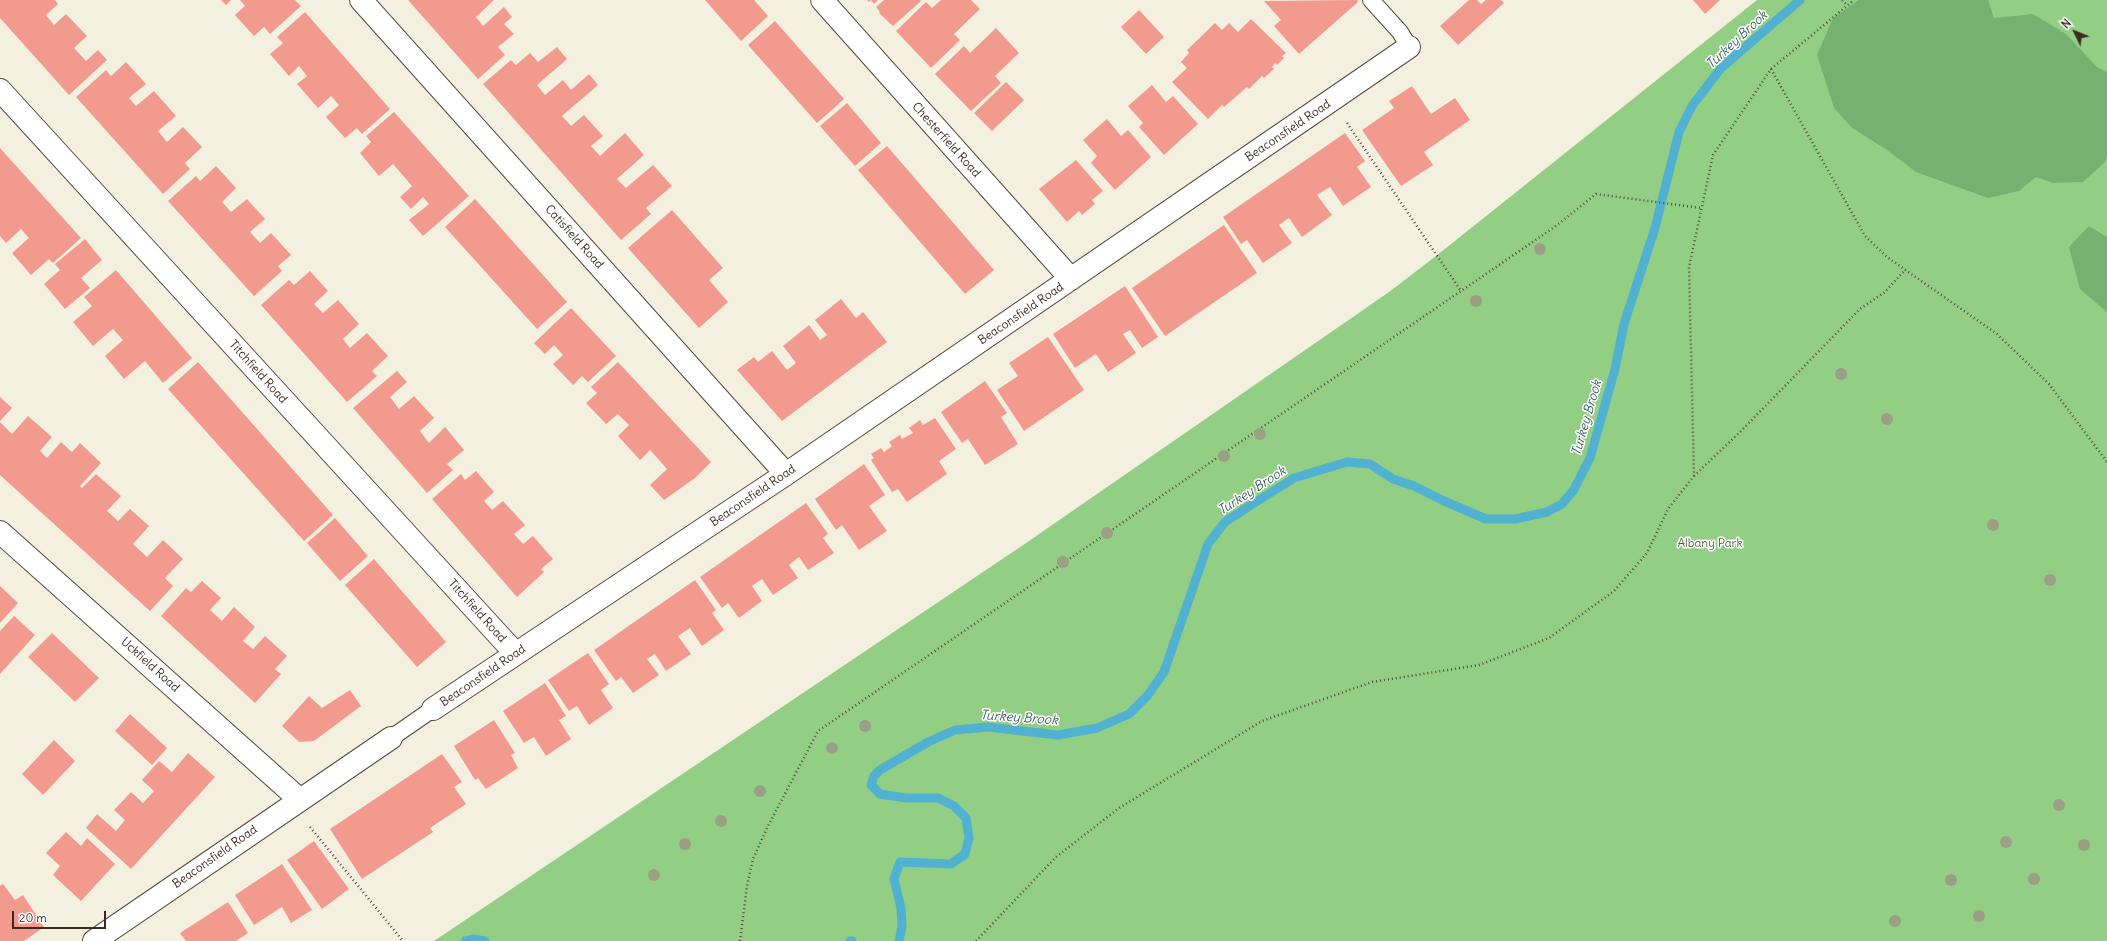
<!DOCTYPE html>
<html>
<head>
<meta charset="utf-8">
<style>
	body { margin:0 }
	#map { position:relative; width:2107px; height:941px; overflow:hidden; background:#f3f0df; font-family:Delius,sans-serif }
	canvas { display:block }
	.north { position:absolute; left:2055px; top:12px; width:40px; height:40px; -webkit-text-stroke:3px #fff; paint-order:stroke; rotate:313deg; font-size:11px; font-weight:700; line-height:16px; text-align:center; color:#3b2a1e }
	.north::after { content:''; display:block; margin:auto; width:14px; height:18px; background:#3b2a1e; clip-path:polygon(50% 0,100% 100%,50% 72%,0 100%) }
	.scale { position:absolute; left:12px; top:911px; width:94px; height:18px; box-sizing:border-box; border:2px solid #3b2a1e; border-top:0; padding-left:5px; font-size:12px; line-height:14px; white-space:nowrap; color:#3b2a1e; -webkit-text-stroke:3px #fff; paint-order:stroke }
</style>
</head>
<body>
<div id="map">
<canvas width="2107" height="941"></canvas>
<div class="north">N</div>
<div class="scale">20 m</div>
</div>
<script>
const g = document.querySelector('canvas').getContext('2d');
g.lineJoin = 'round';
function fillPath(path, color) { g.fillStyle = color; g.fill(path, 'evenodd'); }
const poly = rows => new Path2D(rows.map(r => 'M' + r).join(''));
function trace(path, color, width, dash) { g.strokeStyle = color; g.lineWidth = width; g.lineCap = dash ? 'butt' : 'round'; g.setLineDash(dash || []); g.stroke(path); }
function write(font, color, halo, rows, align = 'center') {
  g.font = font + ' Delius,sans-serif'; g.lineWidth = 3; g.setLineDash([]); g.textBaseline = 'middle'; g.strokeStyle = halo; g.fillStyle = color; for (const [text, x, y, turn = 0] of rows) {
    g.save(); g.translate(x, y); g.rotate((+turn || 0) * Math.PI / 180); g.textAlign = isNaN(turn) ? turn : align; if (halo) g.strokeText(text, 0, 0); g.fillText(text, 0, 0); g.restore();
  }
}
fillPath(poly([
	[1757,0,2107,0,2107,941,434,941,1029,541,1389,292,1436,256]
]), '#92cf85');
fillPath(poly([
	[1859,0,1988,0,1994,18,2033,14,2066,34,2097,67,2107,72,2107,157,2105,162,2083,182,2053,183,2036,177,2019,191,1988,198,1916,172,1887,150,1852,128,1834,108,1817,55,1833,18],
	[2089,226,2107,237,2107,312,2080,289,2069,247]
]), '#75b272');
trace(poly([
	[465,941,473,939,485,941],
	[850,941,852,941],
	[899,941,902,927,901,908,894,879,900,862,951,864,965,854,969,838,966,818,954,806,938,798,906,798,880,794,871,785,874,776,880,770,928,742,955,730,988,727,1058,735,1097,728,1129,714,1148,695,1164,672,1208,544,1225,522,1251,505,1294,478,1347,462,1370,464,1393,479,1414,486,1444,501,1486,519,1515,519,1547,512,1562,504,1573,491,1590,458,1615,369,1624,324,1655,228,1679,132,1692,106,1721,68,1800,0]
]), '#51b1d0', 9);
fillPath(poly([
	[0,0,55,0,58,4,46,15,54,25,66,14,87,36,74,48,86,61,98,50,107,60,69,95,0,18],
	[221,0,231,0,226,5],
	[240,0,295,0,301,6,270,34,264,27,254,36,235,15,245,6],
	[408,0,494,0,476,17,483,26,504,7,512,17,504,24,514,34,498,47,505,55,478,79],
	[705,0,754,0,768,16,741,41],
	[867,0,878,0,874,4,871,0,869,2],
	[884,0,920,0,921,1,893,26,879,13,880,12,876,7],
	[941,0,971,0,980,9,954,34,960,40,931,68,896,31,926,2,932,8],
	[1357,0,1358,2,1299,54,1274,26,1281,20,1264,1],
	[1469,0,1477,0,1481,4,1486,0,1501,0,1504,3,1458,45,1440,26],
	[1693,0,1720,0,1705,14],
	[1139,10,1164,37,1146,54,1121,27],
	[305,12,390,109,362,134,357,128,345,138,326,117,339,105,331,96,318,108,297,84,307,76,299,66,289,76,270,54,283,43,277,37],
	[1251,19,1286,53,1282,56,1284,58,1277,65,1275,63,1272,67,1274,69,1264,78,1262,76,1249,89,1247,87,1224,107,1222,105,1208,119,1172,82,1187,68,1181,62,1189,53,1187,50,1215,23,1222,30,1229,23,1238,32],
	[775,21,844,99,817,123,748,45],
	[996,28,1019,53,995,76,1001,83,971,111,935,74,964,46,970,53],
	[557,47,567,59,537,85,545,95,563,80,571,90,589,74,598,85,562,116,571,126,584,115,603,136,591,146,600,156,625,133,644,155,617,179,626,188,653,165,672,186,646,208,651,214,621,240,483,84,511,60,516,65,530,53,538,62],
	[126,62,146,84,129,98,136,106,154,91,176,116,158,131,167,142,183,127,202,147,185,163,190,169,163,194,76,97,106,70,111,76],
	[1006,82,1024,100,992,131,974,113],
	[1152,85,1166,102,1173,96,1198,124,1164,155,1139,127,1143,123,1128,106],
	[1412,86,1431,114,1455,98,1470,120,1424,152,1433,165,1401,186,1362,130,1394,108,1389,101],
	[847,103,881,143,855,166,820,126],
	[394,112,469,196,423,236,409,220,429,204,423,197,411,209,400,197,412,186,393,164,379,176,360,153,371,142,366,136],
	[1107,119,1121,136,1128,130,1151,157,1115,190,1091,163,1097,156,1083,140],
	[1345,133,1365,161,1357,167,1371,187,1343,206,1330,187,1317,195,1332,215,1302,237,1289,218,1279,225,1292,243,1263,263,1247,240,1241,244,1223,217],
	[887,146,994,270,965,294,858,170],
	[0,148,81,238,53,263,49,259,31,275,12,253,29,238,21,229,6,243,0,236],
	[1076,160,1103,191,1092,200,1095,204,1082,215,1079,211,1067,222,1039,189],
	[216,166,236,188,222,202,231,212,247,199,265,219,250,232,260,243,271,233,291,255,278,266,282,271,254,296,168,201,196,176,200,181],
	[475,199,567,302,537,329,445,227],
	[672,210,723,268,709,280,728,302,699,328,628,248],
	[1224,225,1257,273,1165,336,1132,288],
	[85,239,102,260,81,278,90,288,65,309,44,284,60,270,55,264],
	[116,270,192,358,163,383,145,361,124,379,105,356,123,340,113,329,93,346,73,322,92,306,84,297],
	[310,271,328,291,314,304,323,313,338,300,359,324,343,339,350,348,367,333,388,356,372,371,377,376,347,402,261,305,289,280,294,285],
	[1125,286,1158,337,1142,348,1130,330,1123,334,1136,353,1108,372,1096,354,1075,368,1053,334],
	[841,299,856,318,863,312,887,342,782,421,737,370,754,357,758,362,772,351,787,370,796,363,783,346,809,325,820,340,827,335,815,320],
	[571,308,616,356,588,382,582,376,573,385,553,364,563,355,554,345,545,354,534,343],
	[1048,337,1084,390,1024,431,997,390,1018,376,1009,363],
	[198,362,333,515,304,541,168,389],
	[618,362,711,462,695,478,664,500,650,485,667,469,650,450,640,460,618,436,629,425,618,414,606,424,586,403,597,393,591,387],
	[397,371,407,382,390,397,399,409,414,396,434,418,420,431,429,443,445,427,464,450,447,464,453,470,427,493,353,408],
	[985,381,1007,413,1001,417,1018,444,985,465,968,439,962,443,941,412],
	[0,397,12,408,0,421],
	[28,416,52,437,40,451,47,458,61,442,72,452,80,443,101,463,80,486,82,488,96,474,121,496,107,511,118,521,130,509,149,526,133,544,147,557,163,540,183,559,165,578,173,586,150,611,0,475,0,422,12,434],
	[935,418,956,449,939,461,947,474,907,502,898,489,892,492,871,460,874,458,871,454,881,448,884,452,892,446,889,442,900,435,902,439,913,433,909,428,920,420,923,425],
	[864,464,885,495,869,506,887,531,859,550,842,525,836,530,815,499],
	[476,471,494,492,484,501,492,510,503,501,525,525,514,534,523,544,533,536,553,559,541,569,544,572,517,597,432,499,461,474,465,480],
	[806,503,828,534,823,538,834,553,808,570,799,557,789,565,798,578,773,595,762,579,752,586,762,601,739,618,728,603,722,608,700,577],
	[335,518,368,556,340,581,307,543],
	[374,559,446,642,417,667,345,585],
	[695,580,716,610,712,613,724,630,702,646,690,628,678,636,691,654,666,671,655,654,647,659,659,675,633,693,621,677,616,681,594,650],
	[202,581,221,598,210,610,222,621,234,607,255,627,243,641,253,649,265,636,287,656,275,669,281,674,255,703,161,616,186,588,191,592],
	[0,586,18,603,0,623],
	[14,616,35,635,0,674,0,631],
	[52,633,99,678,75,702,28,657],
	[588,653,609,684,601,690,613,708,589,725,577,706,569,711,548,680],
	[545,683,566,716,559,720,571,739,546,756,534,737,524,743,503,711],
	[350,690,361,706,314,741,299,742,282,726,309,696,322,708],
	[130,714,167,748,152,765,115,731],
	[494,720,515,753,511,755,518,768,486,789,478,778,475,780,454,746],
	[54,740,75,761,43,795,22,774],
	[188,753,215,777,131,869,86,828,97,814,116,831,125,820,114,810,131,792,143,803,154,791,142,780,159,761,172,772],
	[442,754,462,782,454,787,466,804,430,828,433,832,362,879,330,829],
	[66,832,81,846,87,838,115,864,81,901,53,875,60,866,46,853],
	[314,841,349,889,322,909,287,860],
	[282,864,312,910,291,923,282,907,254,925,235,895],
	[3,884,15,900,23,895,44,927,24,941,0,941,0,886],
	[228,902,248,933,236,941,186,941,180,933]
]), '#f29a8e');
const service = poly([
	[1371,0,1400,32,1409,47],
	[391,738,433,709]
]);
const minor = poly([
	[361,0,786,474],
	[822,0,1071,279],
	[0,90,516,654],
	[0,532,299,799],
	[433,709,786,474,1409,47],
	[94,941,391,738]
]);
trace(service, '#57483b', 18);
trace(minor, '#57483b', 24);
trace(poly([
	[1842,0,1847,5],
	[1771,69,1865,236,1887,257,1997,334,2049,384,2107,462],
	[1347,123,1461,291],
	[1694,476,1740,432,1860,309,1885,292,1905,270],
	[310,827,403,941],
	[740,941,747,886,753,859,768,826,818,731,1461,291,1556,226,1596,194,1701,208],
	[976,941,1056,857,1119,808,1262,721,1372,682,1479,665,1549,638,1614,591,1647,553,1668,509,1694,476,1689,267,1713,155,1771,69,1854,0]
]), '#57483b', 2.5, [1, 3]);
trace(service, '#fff', 16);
trace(minor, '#fff', 22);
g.fillStyle = '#9c9f86';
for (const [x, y] of [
	[1540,249],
	[1476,301],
	[1841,374],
	[1887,419],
	[1260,434],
	[1224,456],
	[1993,525],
	[1107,533],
	[1063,562],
	[2050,580],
	[865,726],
	[832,748],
	[760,791],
	[2059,805],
	[721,821],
	[2006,842],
	[685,844],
	[2084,845],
	[654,875],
	[2034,879],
	[1951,880],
	[1979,916],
	[1895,921]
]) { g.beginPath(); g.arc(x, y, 6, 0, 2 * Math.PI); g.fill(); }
write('12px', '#3b2a1e', '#fff', [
	["Beaconsfield Road",1288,131,-34],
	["Chesterfield Road",946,140,48],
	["Catisfield Road",574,237,48],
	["Beaconsfield Road",1021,314,-34],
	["Titchfield Road",258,372,48],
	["Beaconsfield Road",753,496,-34],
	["Titchfield Road",477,611,48],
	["Uckfield Road",150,665,42],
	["Beaconsfield Road",483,676,-34],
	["Beaconsfield Road",215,857,-35]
]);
write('12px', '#555c3d', '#fff', [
	["Albany Park",1710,544]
]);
write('italic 13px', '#446065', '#fff', [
	["Turkey Brook",1737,40,-43],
	["Turkey Brook",1587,418,-74],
	["Turkey Brook",1252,491,-33],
	["Turkey Brook",1019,718,4]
]);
</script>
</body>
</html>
